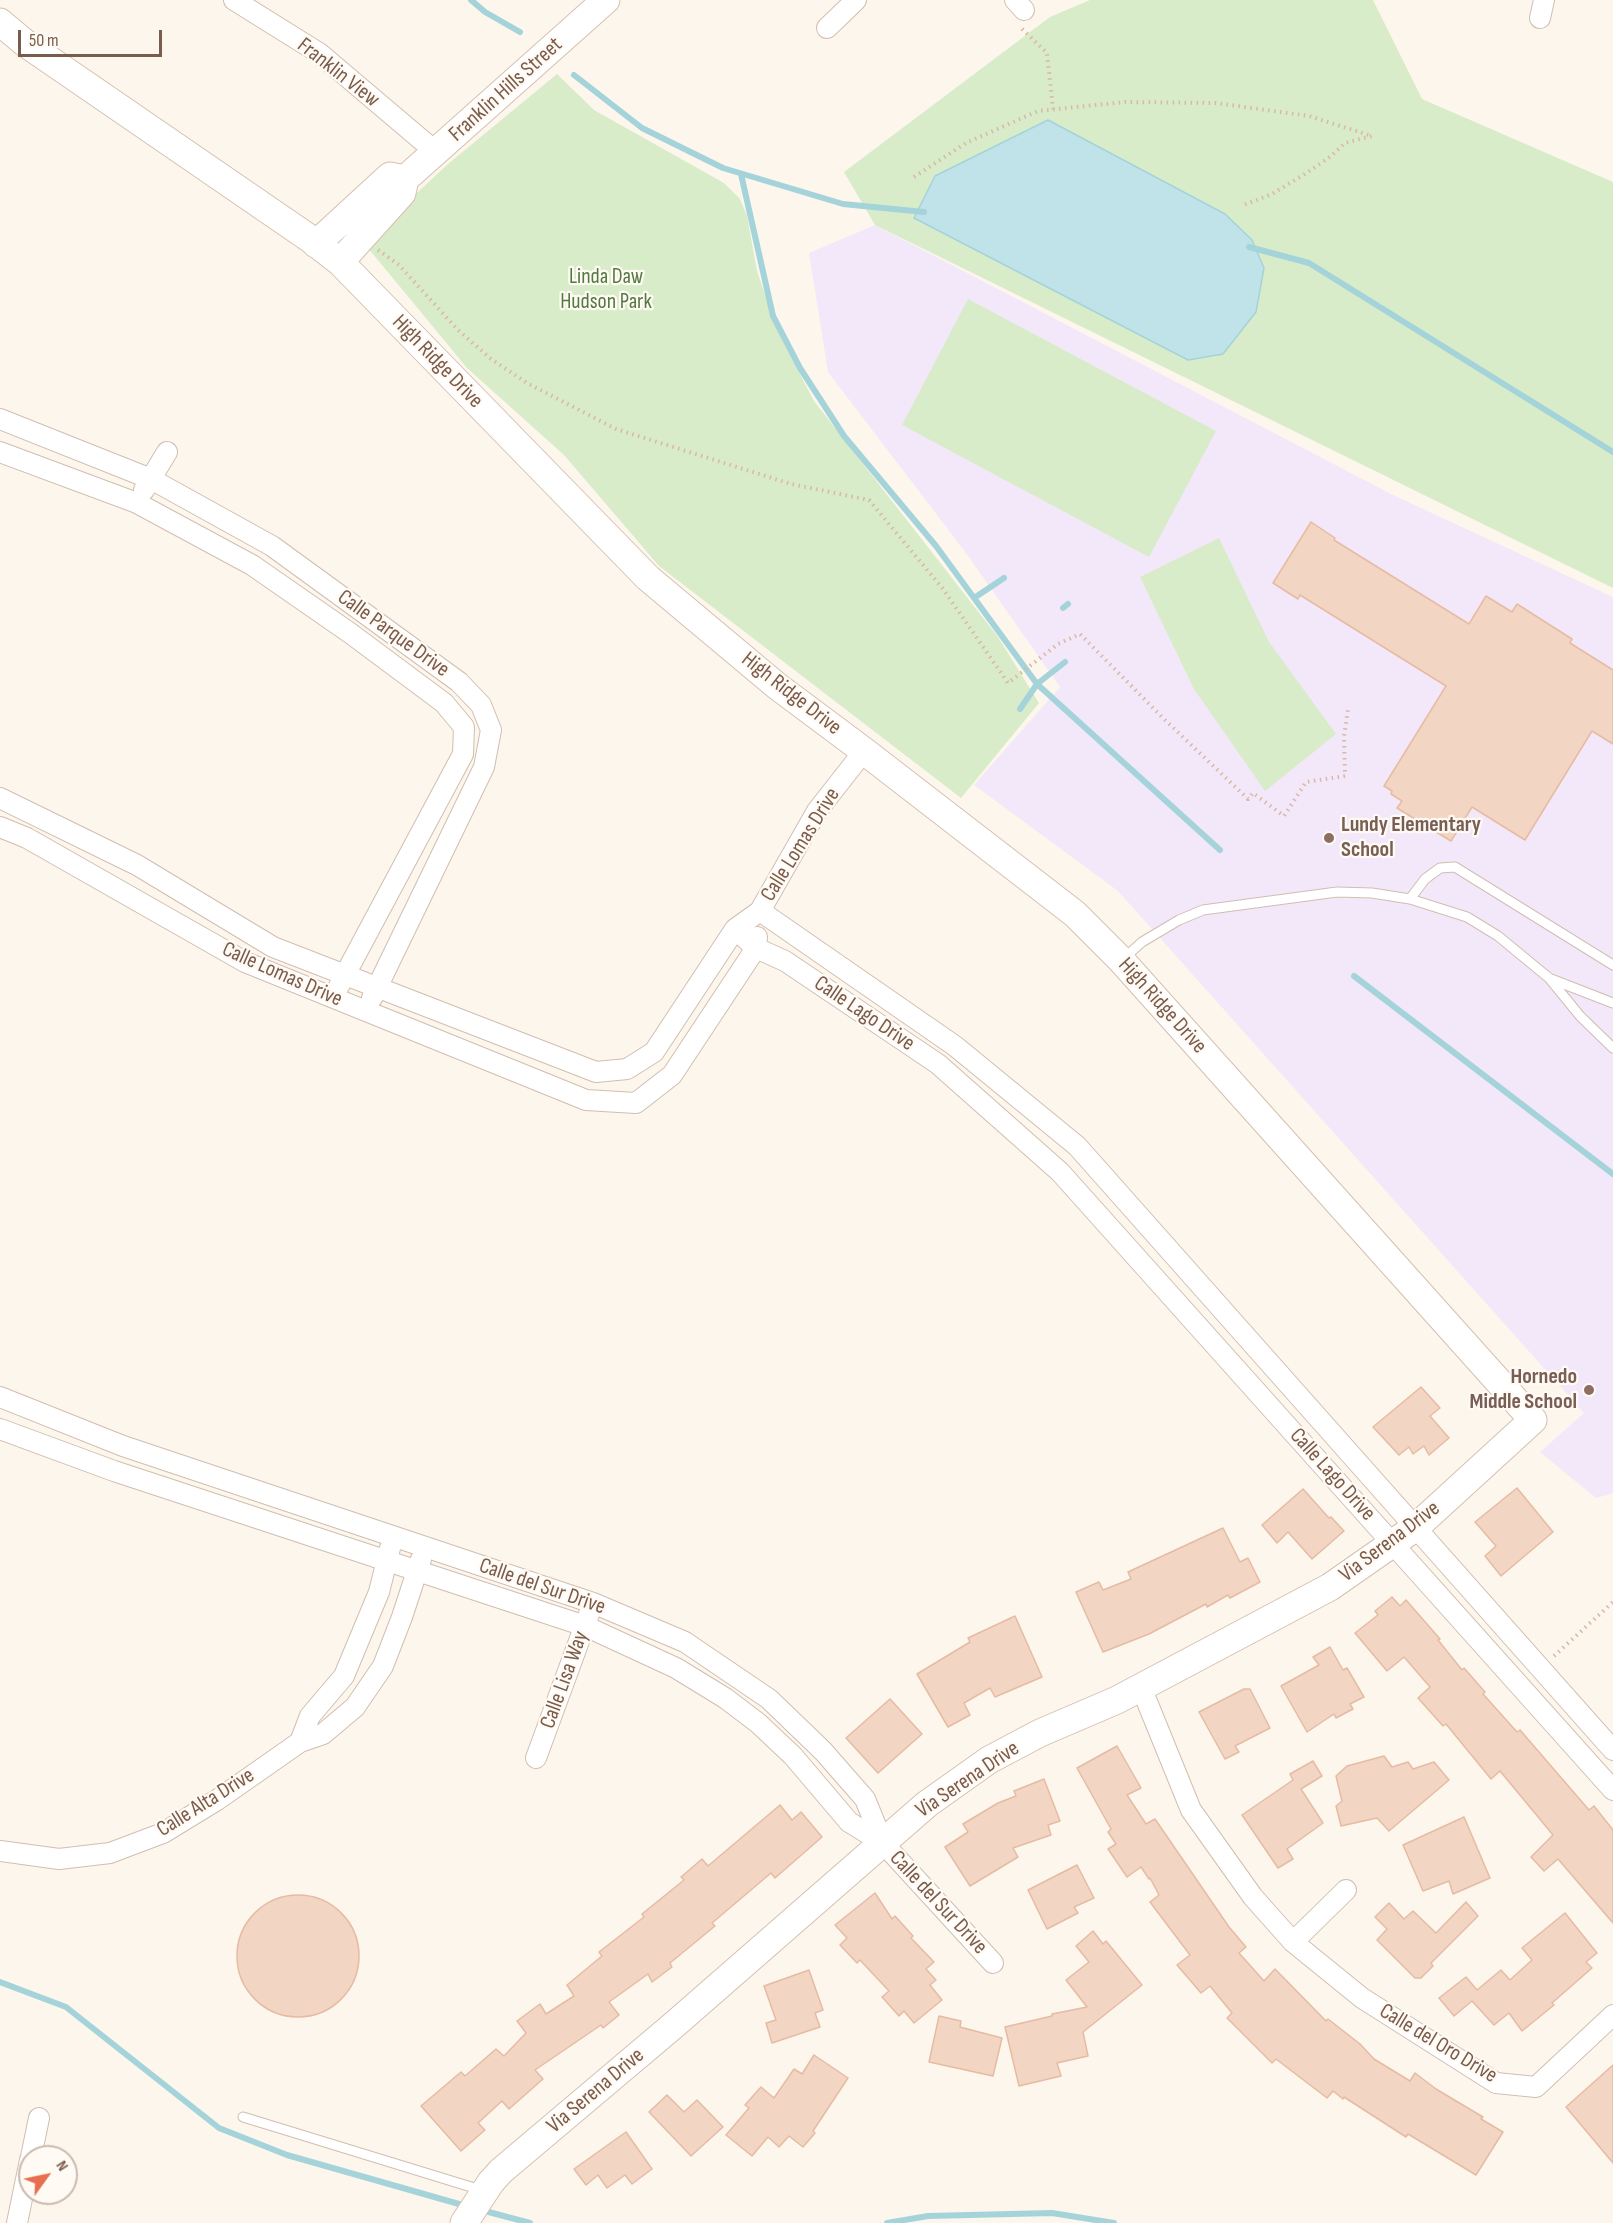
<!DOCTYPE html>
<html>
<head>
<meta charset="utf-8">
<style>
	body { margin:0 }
	#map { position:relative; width:1613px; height:2223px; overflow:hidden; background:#fdf6ec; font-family:"Sofia Sans Condensed",sans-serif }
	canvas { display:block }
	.north { position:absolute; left:18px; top:2145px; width:60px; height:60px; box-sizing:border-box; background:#fffaf3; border:2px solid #cabbb1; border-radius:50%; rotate:57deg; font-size:16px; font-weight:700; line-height:24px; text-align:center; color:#7a5c4d }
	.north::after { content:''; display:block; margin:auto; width:21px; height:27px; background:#e76f51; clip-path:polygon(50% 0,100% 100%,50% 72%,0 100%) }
	.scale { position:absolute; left:18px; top:30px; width:144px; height:27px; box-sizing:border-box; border:3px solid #7a5c4d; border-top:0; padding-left:8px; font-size:18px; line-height:21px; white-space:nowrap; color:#7a5c4d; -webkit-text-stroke:4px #fffaf3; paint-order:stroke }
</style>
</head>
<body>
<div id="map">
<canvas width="1613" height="2223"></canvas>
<div class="north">N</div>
<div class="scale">50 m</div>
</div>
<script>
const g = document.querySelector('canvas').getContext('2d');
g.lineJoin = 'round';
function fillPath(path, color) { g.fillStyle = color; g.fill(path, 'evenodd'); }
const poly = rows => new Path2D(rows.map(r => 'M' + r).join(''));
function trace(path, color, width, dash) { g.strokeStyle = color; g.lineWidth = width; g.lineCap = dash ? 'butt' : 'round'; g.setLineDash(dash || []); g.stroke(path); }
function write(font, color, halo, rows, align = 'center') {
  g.font = font + ' "Sofia Sans Condensed",sans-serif'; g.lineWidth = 4.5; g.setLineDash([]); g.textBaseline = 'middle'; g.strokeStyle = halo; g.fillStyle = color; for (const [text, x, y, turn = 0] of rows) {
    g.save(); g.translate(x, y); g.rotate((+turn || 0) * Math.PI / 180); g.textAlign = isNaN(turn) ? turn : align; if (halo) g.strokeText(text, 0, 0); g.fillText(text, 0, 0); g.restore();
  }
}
fillPath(poly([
	[875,225,1393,495,1613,597,1613,1493,1596,1498,1540,1452,1584,1413,1118,891,974,785,1060,687,966,553,828,372,809,253]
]), '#f3e8fa');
fillPath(poly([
	[1090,0,1373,0,1422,99,1613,182,1613,588,875,225,844,172,1050,17],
	[557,74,594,110,724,183,740,199,747,216,757,271,777,330,814,401,998,637,1039,703,961,798,659,566,564,455,467,368,368,248,390,218,448,164],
	[968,299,1216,431,1149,557,902,425],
	[1219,538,1269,642,1336,734,1265,791,1194,689,1140,577]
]), '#d8ecc9');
const water = poly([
	[1048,120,1225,214,1252,240,1264,268,1256,312,1223,354,1188,360,914,218,935,176,1048,120]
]);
fillPath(water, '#bfe3e8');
trace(water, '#a5d3da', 1.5);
trace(poly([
	[471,0,485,12,520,32],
	[574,75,642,128,723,168,843,204,924,212],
	[741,174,773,316,800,368,844,436,936,546,1037,684,1220,850],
	[1249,247,1309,263,1613,452],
	[974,598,1004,578],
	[1063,608,1068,604],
	[1020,709,1037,684,1065,662],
	[1354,976,1613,1174],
	[0,1982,66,2007,219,2128,287,2155,466,2206],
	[481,2210,530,2223],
	[887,2223,928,2216,1052,2213,1114,2223]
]), '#a5d3da', 6);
const building = poly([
	[1311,522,1335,538,1334,540,1469,624,1486,596,1512,612,1517,604,1572,639,1570,643,1613,670,1613,744,1592,731,1525,840,1472,807,1451,841,1397,808,1402,801,1391,794,1392,791,1384,786,1446,686,1300,595,1298,599,1273,583,1311,522],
	[1421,1387,1440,1408,1430,1416,1449,1438,1429,1455,1424,1446,1413,1454,1409,1447,1399,1455,1373,1427,1421,1387],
	[1517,1488,1553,1532,1501,1576,1485,1556,1496,1546,1475,1522,1517,1488],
	[1303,1489,1329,1518,1331,1517,1344,1531,1312,1559,1288,1532,1277,1543,1262,1525,1303,1489],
	[1223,1528,1240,1562,1248,1558,1260,1582,1230,1598,1228,1595,1207,1607,1206,1604,1149,1634,1103,1652,1076,1592,1099,1582,1103,1590,1131,1579,1128,1572,1223,1528],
	[1392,1597,1400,1606,1406,1600,1440,1639,1438,1640,1462,1670,1464,1668,1485,1692,1483,1694,1517,1732,1520,1730,1589,1810,1594,1806,1613,1830,1613,1923,1558,1859,1544,1871,1531,1857,1553,1835,1500,1771,1491,1779,1446,1724,1443,1726,1418,1698,1430,1687,1404,1657,1387,1671,1355,1633,1378,1615,1375,1611,1392,1597],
	[1015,1616,1042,1677,995,1697,990,1688,964,1703,970,1715,948,1727,917,1674,970,1642,968,1638,1015,1616],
	[1330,1647,1343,1670,1347,1668,1364,1697,1350,1704,1353,1709,1336,1718,1334,1714,1307,1732,1281,1686,1319,1665,1313,1657,1330,1647],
	[1244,1689,1250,1689,1270,1728,1235,1746,1239,1752,1225,1759,1199,1712,1244,1689],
	[890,1699,922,1734,878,1773,846,1738,890,1699],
	[1117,1746,1141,1788,1127,1795,1146,1824,1155,1819,1229,1927,1246,1947,1239,1953,1264,1981,1275,1969,1326,2021,1328,2019,1360,2044,1374,2059,1410,2081,1415,2073,1436,2089,1483,2117,1481,2119,1503,2132,1476,2175,1408,2134,1406,2137,1344,2097,1343,2099,1333,2091,1327,2098,1276,2059,1272,2063,1227,2018,1232,2013,1210,1986,1201,1993,1177,1965,1190,1955,1150,1902,1159,1895,1150,1878,1149,1879,1141,1867,1127,1877,1108,1849,1116,1844,1108,1832,1111,1829,1077,1768,1117,1746],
	[1384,1756,1392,1767,1408,1762,1413,1769,1434,1762,1449,1780,1389,1831,1377,1818,1341,1826,1336,1806,1342,1801,1336,1776,1347,1766,1384,1756],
	[1313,1761,1322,1776,1301,1789,1323,1823,1287,1849,1293,1859,1278,1868,1242,1815,1293,1780,1290,1774,1313,1761],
	[1044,1779,1060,1821,1048,1825,1051,1835,1013,1848,1018,1857,970,1886,945,1847,968,1832,963,1824,998,1803,1016,1796,1014,1791,1044,1779],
	[780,1805,792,1820,801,1812,822,1837,775,1878,771,1873,712,1923,715,1926,670,1963,672,1967,652,1982,648,1974,609,2002,619,2015,603,2028,601,2025,535,2070,543,2079,509,2109,502,2101,478,2123,485,2130,461,2151,421,2106,461,2072,465,2076,496,2049,504,2056,526,2033,517,2021,540,2004,546,2014,574,1996,567,1985,602,1956,599,1952,644,1917,642,1914,684,1880,681,1877,702,1859,708,1866,780,1805],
	[1464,1817,1490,1878,1453,1894,1449,1881,1423,1891,1403,1845,1464,1817],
	[1077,1865,1094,1898,1074,1907,1078,1913,1047,1929,1028,1890,1077,1865],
	[875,1893,892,1919,895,1916,913,1936,911,1938,934,1962,926,1969,936,1980,930,1985,942,2000,914,2023,904,2011,899,2016,882,1997,889,1991,860,1960,857,1963,840,1945,847,1938,835,1925,875,1893],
	'237 1956a61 61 0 1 1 122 0a61 61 0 1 1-122 0Z',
	[1466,1902,1478,1916,1431,1963,1433,1966,1421,1978,1415,1978,1377,1940,1387,1929,1375,1917,1389,1903,1404,1919,1413,1911,1436,1933,1466,1902],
	[1565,1913,1597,1953,1586,1962,1592,1968,1552,2003,1554,2005,1522,2031,1509,2013,1494,2025,1472,2001,1454,2016,1439,1998,1466,1977,1477,1990,1501,1970,1510,1980,1532,1960,1522,1948,1565,1913],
	[1093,1931,1103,1944,1106,1941,1142,1985,1083,2032,1088,2056,1057,2063,1061,2076,1019,2086,1005,2027,1052,2016,1052,2014,1087,2007,1066,1980,1089,1962,1076,1946,1093,1931],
	[809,1970,823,2010,815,2013,820,2027,772,2043,766,2023,776,2020,764,1986,809,1970],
	[939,2016,961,2021,960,2027,1002,2038,993,2076,929,2062,939,2016],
	[814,2055,848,2078,813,2131,815,2133,803,2147,789,2136,779,2147,768,2137,752,2156,726,2135,749,2108,745,2105,761,2087,774,2098,794,2069,802,2074,814,2055],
	[1613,2065,1613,2163,1566,2107,1613,2065],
	[667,2095,684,2112,697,2100,723,2127,691,2156,649,2112,667,2095],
	[626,2132,652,2169,632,2184,625,2175,607,2188,598,2175,586,2185,574,2169,626,2132]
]);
fillPath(building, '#f3d5c3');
trace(building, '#e6bba3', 1.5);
const lane = poly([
	[1410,899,1425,879,1440,868,1455,867,1613,965],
	[1123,959,1142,942,1179,920,1203,910,1337,892,1372,893,1410,899,1467,917,1498,936,1549,978,1580,1016,1613,1048],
	[1551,979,1613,1003],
	[243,2117,481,2190]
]);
const street = poly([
	[234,0,319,53,437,153],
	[1015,0,1024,10],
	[1540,18,1544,0],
	[827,28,856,0],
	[0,419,151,479,272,546,459,682,481,705,491,730,484,767,372,998],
	[0,452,137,503,252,565,350,633,444,703,464,727,463,754,339,986],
	[144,490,167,452],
	[0,798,137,865,273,947,596,1072,627,1069,654,1052,735,929,760,911,817,811,864,751],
	[0,827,27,838,245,962,586,1100,636,1103,672,1075,756,948,757,937],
	[760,911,955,1046,1077,1146,1613,1750],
	[735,929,756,948,785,961,938,1064,1060,1172,1613,1790],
	[0,1397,123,1446,593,1603,685,1642,769,1699,823,1751,865,1799,883,1843],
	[0,1429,114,1471,585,1626,676,1668,725,1698,758,1723,793,1756,849,1822,883,1843,993,1963],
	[1141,1687,1191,1810,1253,1897,1293,1942,1362,1998,1496,2083,1536,2087,1613,2015],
	[300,1742,310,1716,344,1676,379,1592,390,1548],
	[536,1758,589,1614],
	[0,1851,59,1859,110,1853,163,1833,217,1800,300,1742,323,1734,355,1707,383,1666,402,1617,421,1559],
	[1293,1942,1346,1890],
	[31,2157,39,2118],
	[17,2223,30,2160]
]);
const secondary = poly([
	[0,22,25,43,309,238,340,262,648,578,777,686,864,751,1075,914,1121,960,1533,1420,1416,1527,1330,1587,1117,1700,1040,1733,989,1760,927,1804,675,2024,501,2171,491,2182,464,2223],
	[316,244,390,176,405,179],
	[340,262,402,193,405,179,606,0]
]);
trace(lane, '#d1beb0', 11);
trace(street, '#d1beb0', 22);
trace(secondary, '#d6c0b0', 29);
trace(poly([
	[1022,29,1047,53,1053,109],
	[914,177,966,143,1038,111,1125,102,1216,103,1309,116,1372,136,1345,143,1331,156,1308,172,1272,194,1241,206],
	[378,250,399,265,458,330,491,359,527,383,616,429,791,484,869,500,943,589,1008,683,1058,644,1080,634,1164,719,1248,799,1253,793,1284,816,1306,782,1345,776,1344,736,1348,710],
	[1554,1656,1613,1602]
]), '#d9b8a5', 4, [1.5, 4.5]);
trace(lane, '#fff', 9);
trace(street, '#fff', 20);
trace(secondary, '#fff', 27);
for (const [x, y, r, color] of [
	[1329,838,6,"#8d6e63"],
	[1589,1390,6,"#8d6e63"]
]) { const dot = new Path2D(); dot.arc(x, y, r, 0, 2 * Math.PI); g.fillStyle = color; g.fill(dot); trace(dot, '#fffaf3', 2); }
write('22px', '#7a5c4d', '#fffaf3', [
	["Franklin View",338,73,38],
	["Franklin Hills Street",506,90,-42],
	["High Ridge Drive",437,362,46],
	["Calle Parque Drive",393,634,36],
	["High Ridge Drive",791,694,38],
	["Calle Lomas Drive",801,845,-58],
	["Calle Lomas Drive",282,975,24],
	["High Ridge Drive",1162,1006,48],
	["Calle Lago Drive",864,1014,34],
	["Calle Lago Drive",1332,1475,48],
	["Via Serena Drive",1390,1542,-37],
	["Calle del Sur Drive",542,1587,19],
	["Calle Lisa Way",565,1680,-70],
	["Via Serena Drive",968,1780,-34],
	["Calle Alta Drive",206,1803,-32],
	["Calle del Sur Drive",938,1903,47],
	["Calle del Oro Drive",1438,2044,31],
	["Via Serena Drive",596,2091,-40]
]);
write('22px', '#537a41', '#fffaf3', [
	["Linda Daw",606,277],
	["Hudson Park",606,302]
]);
write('bold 22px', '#785e54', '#fffaf3', [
	["Lundy Elementary",1341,825],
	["School",1341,850],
	["Hornedo",1577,1377,"right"],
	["Middle School",1577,1402,"right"]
], 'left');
</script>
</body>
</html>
